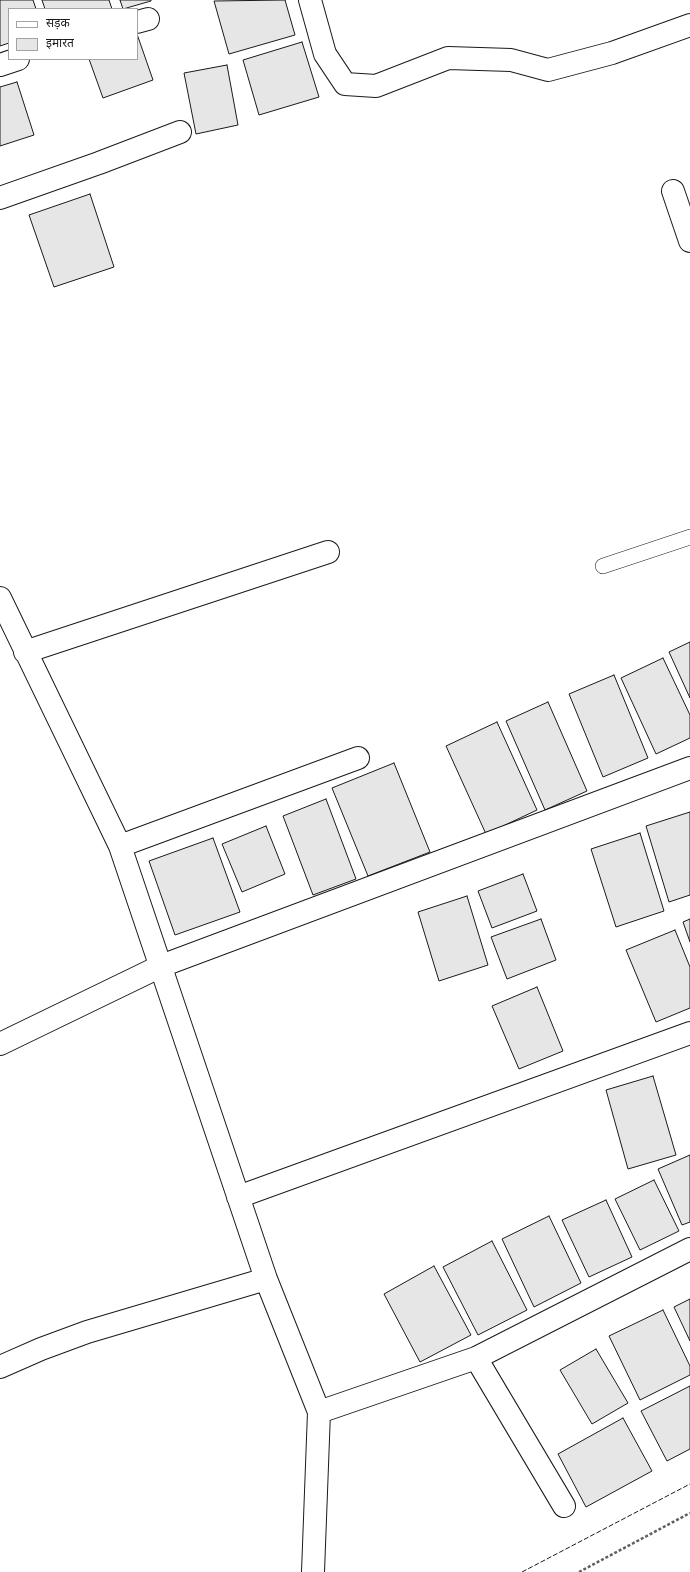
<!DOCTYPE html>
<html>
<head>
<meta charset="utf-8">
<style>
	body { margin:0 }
	#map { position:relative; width:690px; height:1572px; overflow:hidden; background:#fff; font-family:Signika,"Noto Sans Devanagari",sans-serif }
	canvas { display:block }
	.legend { position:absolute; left:8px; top:8px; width:130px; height:52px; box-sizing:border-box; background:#fff; border:1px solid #a3a3a3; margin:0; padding:5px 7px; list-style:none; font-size:12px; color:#1a1a1a }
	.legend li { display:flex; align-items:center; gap:8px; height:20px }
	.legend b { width:20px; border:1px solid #a3a3a3 }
</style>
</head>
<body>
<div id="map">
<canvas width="690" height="1572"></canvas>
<ul class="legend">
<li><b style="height:5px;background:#fff"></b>सड़क</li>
<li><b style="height:11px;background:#e6e6e6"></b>इमारत</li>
</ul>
</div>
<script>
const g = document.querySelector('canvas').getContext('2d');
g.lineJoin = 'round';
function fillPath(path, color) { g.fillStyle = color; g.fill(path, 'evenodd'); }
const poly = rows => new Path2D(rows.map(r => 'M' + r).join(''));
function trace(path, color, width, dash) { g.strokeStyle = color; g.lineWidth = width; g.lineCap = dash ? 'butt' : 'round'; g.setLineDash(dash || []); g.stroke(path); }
const building = poly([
	[0,0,33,0,36,9,9,9,9,43,0,46,0,0],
	[42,0,109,0,112,9,45,9,42,0],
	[120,0,151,0,151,1,123,9,120,0],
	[285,0,295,35,229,54,214,1,285,0],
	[137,34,153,80,103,98,89,59,137,59,137,34],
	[302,42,319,97,259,115,243,60,302,42],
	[227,65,238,125,196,134,184,73,227,65],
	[17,82,34,135,0,146,0,87,17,82],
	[90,194,114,267,54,287,29,215,90,194],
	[690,642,690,698,669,652,690,642],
	[663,658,690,715,690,738,656,754,621,678,663,658],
	[614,675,648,758,603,777,569,694,614,675],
	[548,702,587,791,545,810,506,721,548,702],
	[497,722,537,810,486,834,446,746,497,722],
	[394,763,430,852,368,876,332,788,394,763],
	[326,799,356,879,313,895,283,816,326,799],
	[690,812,690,895,669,902,646,826,690,812],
	[266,826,285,874,242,892,222,844,266,826],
	[640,833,664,911,616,927,591,849,640,833],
	[213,838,240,912,175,935,149,861,213,838],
	[523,874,537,911,492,928,478,891,523,874],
	[467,896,488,965,439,981,418,912,467,896],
	[541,919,556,960,507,979,491,937,541,919],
	[690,919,690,942,683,922,690,919],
	[675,930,690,967,690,1008,656,1022,626,950,675,930],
	[537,987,563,1051,519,1069,492,1006,537,987],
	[653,1076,676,1155,628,1169,606,1090,653,1076],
	[690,1155,690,1222,682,1225,658,1169,690,1155],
	[654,1180,679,1231,640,1250,615,1199,654,1180],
	[606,1200,632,1257,589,1277,562,1220,606,1200],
	[549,1216,581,1283,534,1307,502,1239,549,1216],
	[492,1241,527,1310,478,1335,443,1267,492,1241],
	[434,1266,471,1335,420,1362,384,1294,434,1266],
	[690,1299,690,1341,674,1307,690,1299],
	[663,1310,690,1366,690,1375,640,1400,609,1336,663,1310],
	[596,1349,628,1403,592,1424,560,1370,596,1349],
	[690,1386,690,1449,667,1461,641,1411,690,1386],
	[623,1418,652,1471,586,1507,558,1454,623,1418]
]);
fillPath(building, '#e6e6e6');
trace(building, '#1a1a1a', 1);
const service = poly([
	[603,566,690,537]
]);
const minor = poly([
	[310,0,325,54,345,84,376,86,448,58,511,60,548,70,612,53,690,25],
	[137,22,148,19],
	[0,65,18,59],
	[673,191,690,241],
	[0,198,99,163,180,132],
	[0,598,120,846,266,1279,319,1412,313,1572],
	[25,652,328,552],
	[120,846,358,758],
	[0,1044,161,966,690,768],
	[238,1197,690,1033],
	[476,1358,564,1506],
	[0,1367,41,1349,87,1332,266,1279],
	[319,1412,476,1358,690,1249]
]);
trace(service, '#1a1a1a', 16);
trace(minor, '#1a1a1a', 24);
trace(poly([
	[579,1572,690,1513]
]), '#5f5f5f', 2.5, [3, 2]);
trace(service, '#fff', 15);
trace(minor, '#fff', 22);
trace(poly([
	[522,1572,690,1484]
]), '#1a1a1a', 1, [5, 2]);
</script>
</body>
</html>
